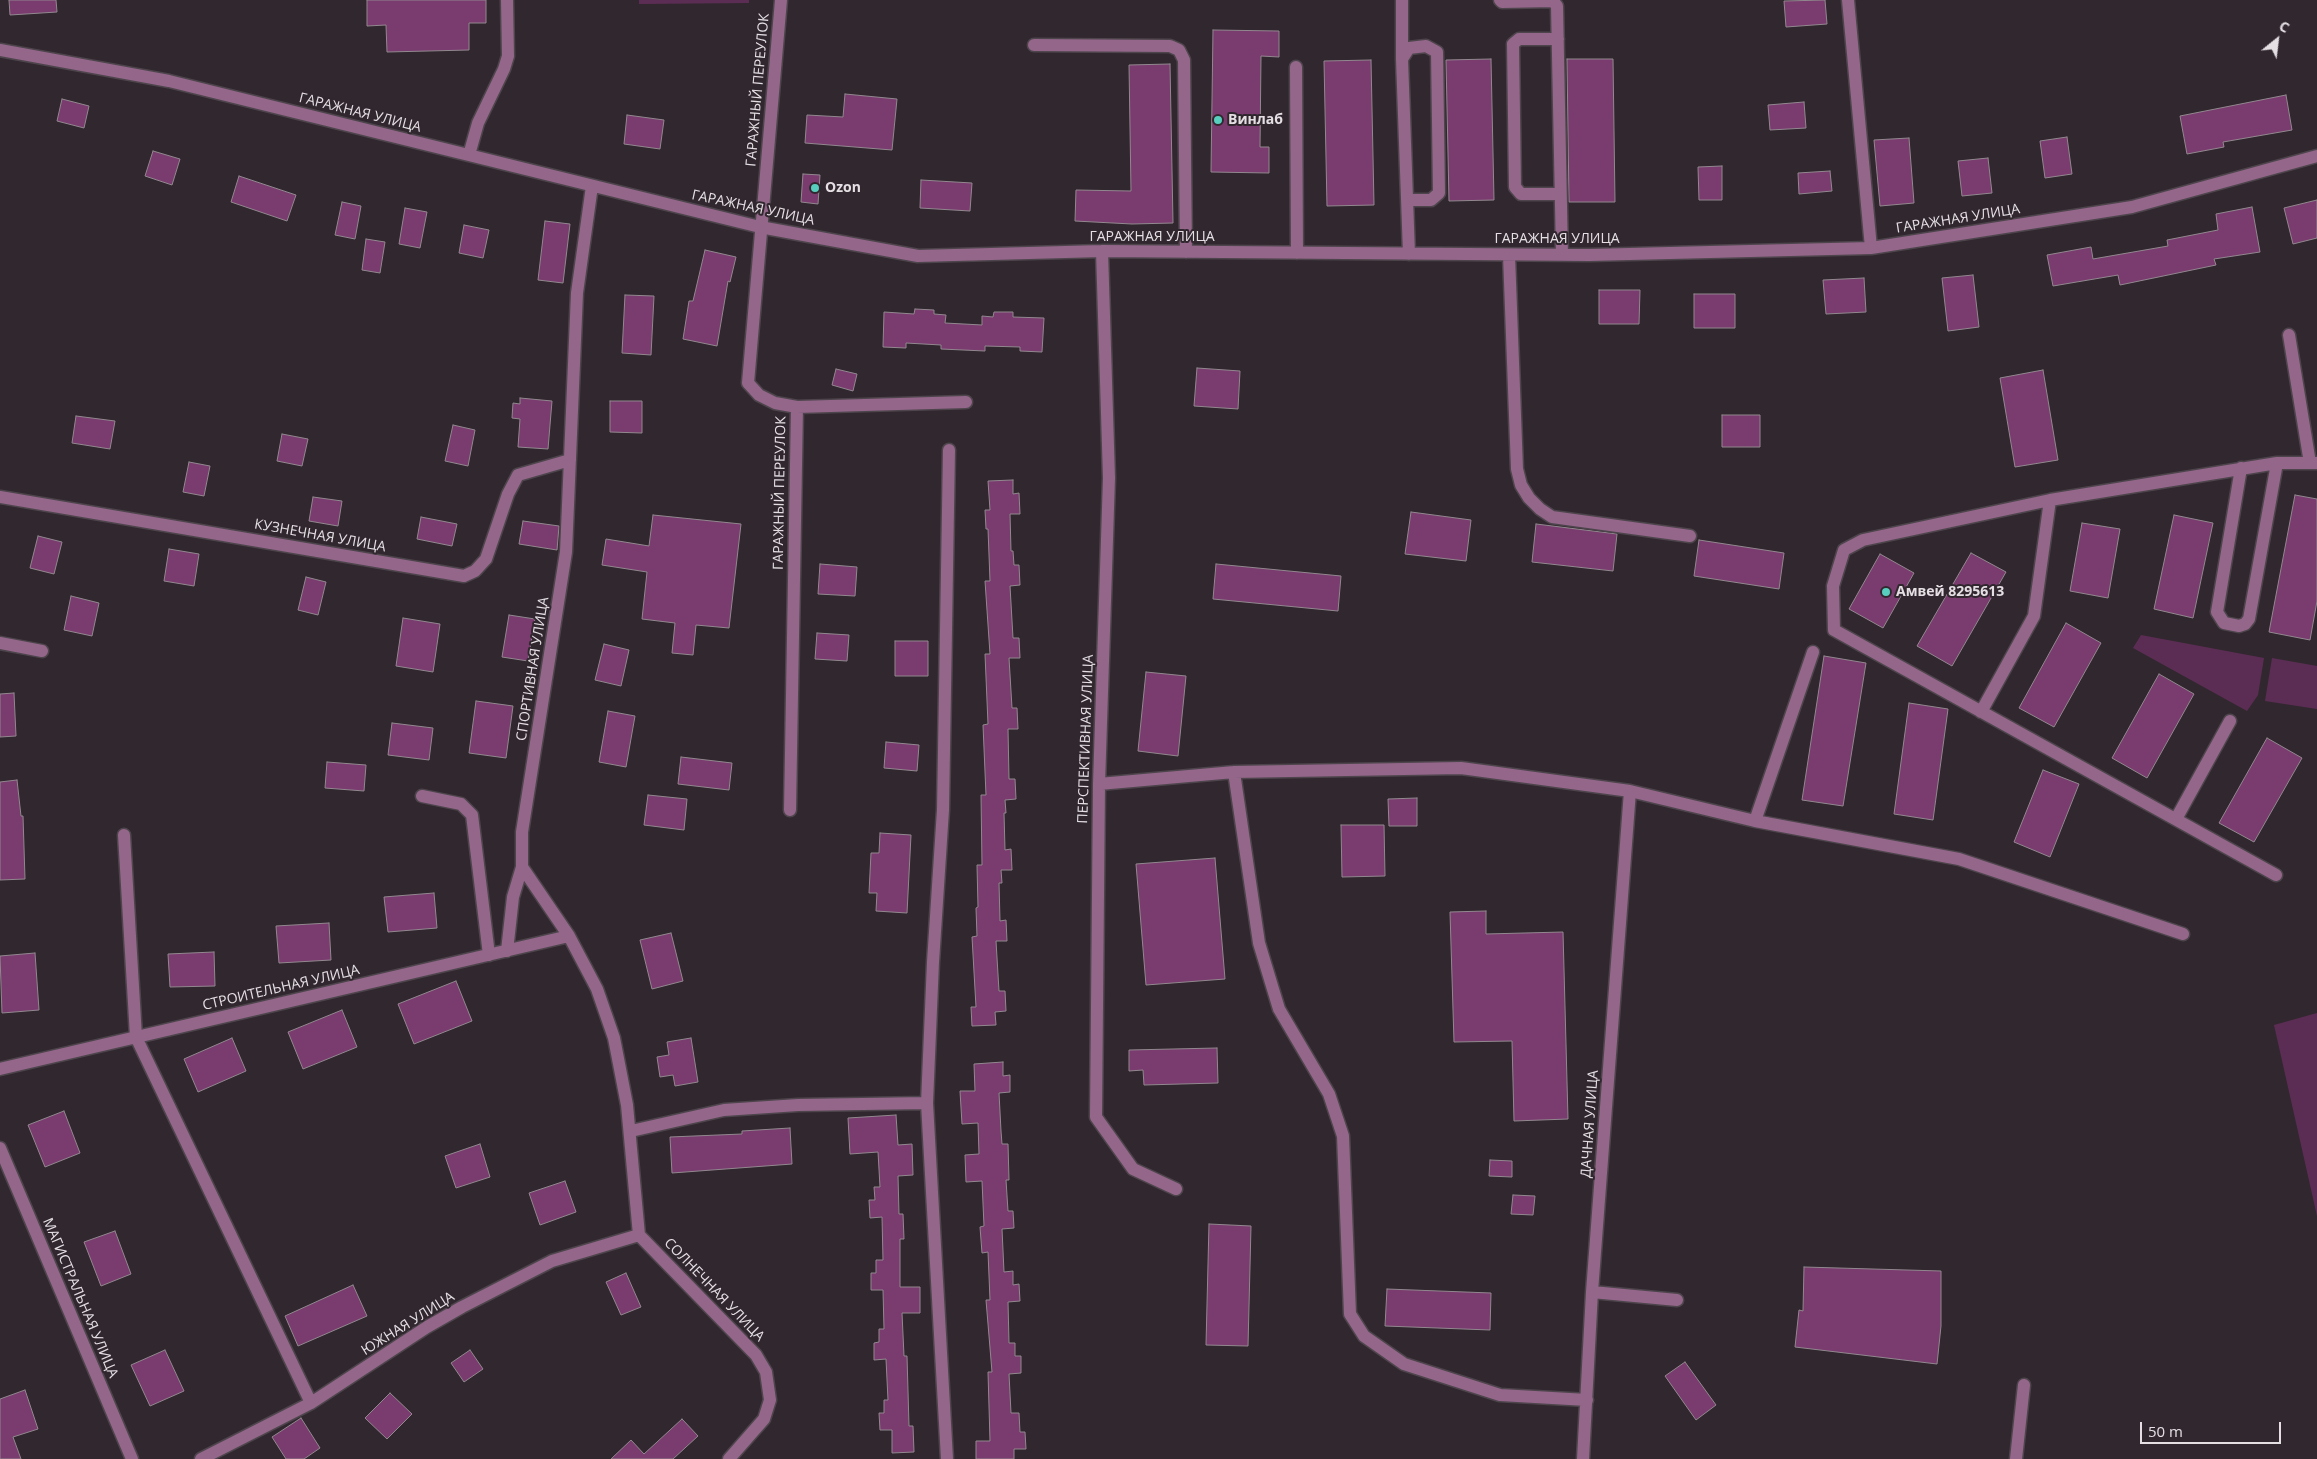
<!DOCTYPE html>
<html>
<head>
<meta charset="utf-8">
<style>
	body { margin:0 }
	#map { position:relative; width:2317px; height:1459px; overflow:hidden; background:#31282f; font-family:"Open Sans",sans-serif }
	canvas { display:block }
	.north { position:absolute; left:2252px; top:15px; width:50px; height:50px; -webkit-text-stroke:4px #31282f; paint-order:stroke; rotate:29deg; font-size:14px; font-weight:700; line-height:20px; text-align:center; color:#e5dfe4 }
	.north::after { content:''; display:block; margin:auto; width:18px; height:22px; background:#e5dfe4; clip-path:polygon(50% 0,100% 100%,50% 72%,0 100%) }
	.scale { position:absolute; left:2140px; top:1422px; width:141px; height:22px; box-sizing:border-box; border:2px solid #e5dfe4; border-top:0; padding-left:6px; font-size:15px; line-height:18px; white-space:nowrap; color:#e5dfe4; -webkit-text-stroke:4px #31282f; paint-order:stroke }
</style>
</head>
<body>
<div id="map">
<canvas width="2317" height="1459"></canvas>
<div class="north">С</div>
<div class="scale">50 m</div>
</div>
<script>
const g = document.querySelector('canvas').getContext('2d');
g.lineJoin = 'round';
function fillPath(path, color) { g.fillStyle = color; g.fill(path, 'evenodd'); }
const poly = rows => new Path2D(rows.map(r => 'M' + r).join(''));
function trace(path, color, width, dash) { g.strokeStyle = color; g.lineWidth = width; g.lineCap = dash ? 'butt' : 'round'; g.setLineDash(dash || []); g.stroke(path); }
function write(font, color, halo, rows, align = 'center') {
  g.font = font + ' "Open Sans",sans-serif'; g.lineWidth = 4; g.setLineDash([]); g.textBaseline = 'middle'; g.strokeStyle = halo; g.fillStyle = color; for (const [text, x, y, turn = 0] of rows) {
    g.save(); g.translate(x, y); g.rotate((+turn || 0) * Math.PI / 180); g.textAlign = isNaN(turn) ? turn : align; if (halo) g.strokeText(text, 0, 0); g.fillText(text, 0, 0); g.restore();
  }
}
fillPath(poly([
	[639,0,749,0,749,3,639,4],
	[2141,635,2264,658,2258,695,2247,711,2133,648],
	[2272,658,2317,666,2317,709,2265,701],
	[2317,1013,2317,1216,2274,1025]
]), '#5c2d54');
const building = poly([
	[9,0,56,0,57,12,10,15,9,0],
	[367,0,486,0,486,23,469,23,469,50,387,52,386,25,367,26,367,0],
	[1825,0,1827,24,1786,27,1784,1,1825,0],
	[1213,30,1279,31,1279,57,1261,56,1260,147,1269,147,1269,173,1211,172,1213,30],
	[1491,59,1494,200,1449,201,1446,60,1491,59],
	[1567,59,1613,59,1615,202,1569,202,1567,59],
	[1371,60,1374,205,1327,206,1324,61,1371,60],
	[1170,64,1173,223,1132,224,1075,221,1076,190,1131,191,1129,65,1170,64],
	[845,94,897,99,892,150,805,143,807,115,843,117,845,94],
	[2286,95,2292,130,2223,142,2224,147,2187,154,2180,116,2286,95],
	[62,99,89,106,84,128,57,121,62,99],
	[1804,102,1806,128,1770,130,1768,105,1804,102],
	[627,115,664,120,660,149,624,144,627,115],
	[2067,137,2072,174,2045,178,2040,141,2067,137],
	[1909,138,1914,203,1880,206,1874,140,1909,138],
	[153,151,180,159,172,185,145,176,153,151],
	[1988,158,1992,193,1962,196,1958,161,1988,158],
	[1722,166,1722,200,1699,200,1698,167,1722,166],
	[1830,171,1832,191,1799,194,1798,173,1830,171],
	[803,174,820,175,818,204,801,202,803,174],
	[239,176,296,195,287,221,231,202,239,176],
	[921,180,972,183,970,211,920,208,921,180],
	[2317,200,2317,238,2293,244,2284,208,2317,200],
	[342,202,361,206,355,239,335,235,342,202],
	[2252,207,2260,252,2214,259,2216,265,2120,285,2118,275,2053,286,2047,255,2091,247,2093,259,2168,246,2167,240,2218,230,2216,214,2252,207],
	[405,208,427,212,420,248,399,244,405,208],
	[545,221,570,224,563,283,538,280,545,221],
	[464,225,489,230,483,258,459,253,464,225],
	[366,239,385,242,380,273,362,270,366,239],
	[705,250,736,257,730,282,728,281,717,346,683,339,689,301,693,301,705,250],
	[1973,275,1979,327,1948,331,1942,278,1973,275],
	[1864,278,1866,312,1826,314,1823,280,1864,278],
	[1599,290,1640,290,1639,324,1599,324,1599,290],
	[1694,294,1735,294,1735,328,1694,328,1694,294],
	[625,295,654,296,651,355,622,353,625,295],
	[915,309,934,310,934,314,946,315,945,323,982,325,982,316,993,317,994,312,1013,312,1013,317,1044,318,1042,352,1020,351,1020,347,985,346,985,351,941,349,941,345,906,343,906,348,883,347,884,312,914,314,915,309],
	[1197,368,1240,371,1238,409,1194,406,1197,368],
	[836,369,857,374,853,391,832,385,836,369],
	[2043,370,2058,460,2015,467,2000,378,2043,370],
	[520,398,552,401,548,449,518,447,520,419,512,418,513,403,520,404,520,398],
	[610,401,642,401,642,433,610,432,610,401],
	[1722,415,1760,415,1760,447,1722,447,1722,415],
	[76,416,115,421,110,449,72,443,76,416],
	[453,425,475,430,468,466,445,461,453,425],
	[282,434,308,439,302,466,277,461,282,434],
	[189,462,210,466,204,496,183,492,189,462],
	[1013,480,1013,494,1019,493,1020,514,1010,514,1011,551,1013,551,1014,565,1019,565,1020,585,1010,586,1013,638,1019,638,1020,658,1009,658,1012,708,1017,708,1018,729,1008,729,1009,779,1015,779,1016,799,1005,800,1006,813,1004,813,1005,850,1011,849,1012,870,1001,870,1002,883,999,883,1000,921,1006,920,1007,941,996,941,999,991,1005,991,1006,1011,995,1012,996,1025,972,1026,971,1007,976,1007,972,937,977,936,976,908,978,907,977,865,982,865,981,795,986,795,983,725,988,724,985,654,990,654,985,581,990,581,988,529,986,529,985,510,990,510,988,481,1013,480],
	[2295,495,2317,499,2317,601,2310,640,2269,632,2295,495],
	[313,497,342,501,338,526,309,521,313,497],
	[1411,512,1471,520,1466,561,1405,554,1411,512],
	[653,515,741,524,729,628,696,625,693,655,672,653,675,623,642,619,647,572,602,565,606,539,649,546,653,515],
	[2174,515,2213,523,2193,618,2154,609,2174,515],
	[421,517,457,524,452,546,417,539,421,517],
	[523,521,559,526,557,550,519,544,523,521],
	[2082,523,2120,529,2108,598,2070,591,2082,523],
	[1536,524,1617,534,1613,571,1532,562,1536,524],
	[38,536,62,542,54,574,30,568,38,536],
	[1699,540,1784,553,1779,589,1694,576,1699,540],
	[169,549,199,554,194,586,164,581,169,549],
	[1971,553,2006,572,1952,666,1917,646,1971,553],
	[1880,554,1914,573,1883,628,1849,609,1880,554],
	[820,564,857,567,855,596,818,594,820,564],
	[1216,564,1341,576,1338,611,1213,599,1216,564],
	[306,577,326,582,318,615,298,610,306,577],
	[71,596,99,603,92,636,64,630,71,596],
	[509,615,535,619,528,661,502,657,509,615],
	[403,618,440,624,433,672,396,666,403,618],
	[2066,623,2101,643,2054,727,2019,708,2066,623],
	[817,633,849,635,847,661,815,659,817,633],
	[895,641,928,641,928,676,895,676,895,641],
	[604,644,629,650,621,686,595,680,604,644],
	[1824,656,1866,663,1843,806,1802,800,1824,656],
	[1146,672,1186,676,1178,756,1138,751,1146,672],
	[2159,674,2194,694,2147,778,2112,758,2159,674],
	[14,693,16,736,0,737,0,694,14,693],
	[476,701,513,706,506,758,469,753,476,701],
	[1909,703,1948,709,1933,820,1894,814,1909,703],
	[608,711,635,716,626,767,599,762,608,711],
	[392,723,433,728,429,760,388,755,392,723],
	[2267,738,2302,758,2254,842,2219,823,2267,738],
	[886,742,919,745,917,771,884,768,886,742],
	[681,757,732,763,729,790,678,784,681,757],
	[327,762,366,765,364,791,325,788,327,762],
	[2043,770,2079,784,2050,857,2014,842,2043,770],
	[17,780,21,816,23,816,25,879,0,880,0,782,17,780],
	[648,795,687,799,684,830,644,825,648,795],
	[1417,798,1417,826,1389,826,1388,799,1417,798],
	[1341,825,1384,825,1385,876,1342,877,1341,825],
	[880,833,911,835,907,913,876,911,877,893,869,893,871,853,879,853,880,833],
	[1215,858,1225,979,1146,985,1136,864,1215,858],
	[434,893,437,928,388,932,384,897,434,893],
	[1486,911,1486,934,1563,932,1568,1119,1514,1121,1512,1041,1454,1042,1450,912,1486,911],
	[329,923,331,960,279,963,276,926,329,923],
	[671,933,683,981,652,989,640,940,671,933],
	[214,952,215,986,170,987,168,954,214,952],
	[35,953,39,1010,2,1013,0,956,35,953],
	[456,981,472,1021,414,1044,398,1004,456,981],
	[342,1010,357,1047,303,1069,288,1032,342,1010],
	[232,1038,246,1071,198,1092,184,1059,232,1038],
	[691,1038,698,1082,675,1086,673,1075,660,1077,657,1057,669,1055,667,1042,691,1038],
	[1217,1048,1218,1083,1144,1085,1143,1070,1129,1071,1129,1050,1217,1048],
	[1003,1062,1003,1076,1010,1075,1010,1092,999,1093,1001,1131,1002,1144,1008,1144,1009,1180,1006,1180,1008,1211,1013,1211,1014,1228,1002,1229,1004,1272,1013,1271,1013,1285,1019,1284,1020,1301,1008,1302,1009,1343,1015,1343,1015,1356,1021,1356,1021,1373,1009,1374,1011,1413,1019,1413,1020,1432,1025,1432,1026,1449,1014,1449,1014,1459,976,1459,976,1441,990,1441,988,1372,992,1372,986,1300,990,1300,988,1252,982,1253,980,1227,984,1226,982,1181,966,1182,965,1155,979,1154,978,1123,962,1124,960,1091,975,1091,974,1064,1003,1062],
	[64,1111,80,1153,45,1167,28,1125,64,1111],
	[896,1115,898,1145,912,1144,913,1175,898,1176,899,1214,903,1214,904,1239,900,1239,900,1287,920,1287,920,1313,902,1313,904,1356,907,1356,909,1426,913,1426,914,1452,892,1453,892,1430,880,1430,879,1413,884,1413,884,1400,888,1400,886,1359,874,1360,874,1343,879,1342,879,1329,884,1329,883,1290,871,1290,871,1273,876,1273,876,1260,883,1260,882,1217,870,1218,869,1200,875,1200,874,1187,880,1187,878,1152,850,1154,848,1118,896,1115],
	[790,1128,792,1164,672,1173,670,1137,742,1134,742,1131,790,1128],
	[480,1144,490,1177,456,1188,445,1156,480,1144],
	[1490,1160,1512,1161,1512,1177,1489,1176,1490,1160],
	[565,1181,576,1212,540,1225,529,1193,565,1181],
	[1513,1195,1535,1196,1533,1215,1511,1214,1513,1195],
	[1209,1224,1251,1226,1248,1346,1206,1345,1209,1224],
	[115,1231,131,1274,101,1286,84,1242,115,1231],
	[1804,1267,1941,1271,1941,1326,1937,1364,1795,1347,1799,1310,1803,1311,1804,1267],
	[626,1273,641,1307,621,1315,606,1282,626,1273],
	[353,1285,367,1316,298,1346,285,1316,353,1285],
	[1387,1289,1491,1293,1490,1330,1385,1326,1387,1289],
	[165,1350,184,1391,150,1406,131,1365,165,1350],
	[470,1350,483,1369,464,1382,451,1363,470,1350],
	[1685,1362,1716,1405,1696,1420,1665,1376,1685,1362],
	[25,1390,38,1429,13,1437,21,1459,0,1459,0,1399,25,1390],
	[390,1393,412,1414,387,1439,365,1418,390,1393],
	[301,1418,320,1448,304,1459,286,1459,272,1437,301,1418],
	[682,1419,698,1436,673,1459,611,1459,631,1440,644,1454,682,1419]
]);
fillPath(building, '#7a3b6f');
trace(building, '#92888f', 1);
const minor = poly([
	[781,0,748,383,759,395,775,403,797,407,790,810],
	[1500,0,1502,2,1553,1,1557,6,1562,255],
	[1848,0,1871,248],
	[1558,39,1519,39,1513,44,1515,187,1521,194,1560,194],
	[1034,45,1170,46,1179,50,1184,60,1186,252],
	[0,50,169,81,760,227,918,256,1102,251,1589,255,1871,248,2132,207,2317,156],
	[1402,59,1402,0],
	[1296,67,1297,253],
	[469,155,478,123,504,69,508,56,507,0],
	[592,186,577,293,566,552,522,832,522,867,569,936,597,989,614,1038,627,1105,639,1235,756,1355,766,1372,770,1400,764,1419,729,1459],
	[1408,200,1431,200,1439,193,1437,52,1426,46,1409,48,1402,59,1409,254],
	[1102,251,1109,478,1099,784,1096,1117,1133,1169,1176,1189],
	[1509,255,1517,469,1521,485,1529,498,1540,509,1552,517,1690,536],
	[2289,335,2310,463],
	[797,407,966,402],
	[2241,468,2217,612,2224,623,2239,626,2245,624,2249,619,2277,463],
	[0,497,464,576,475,571,486,559,508,494,518,475,570,460],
	[0,643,42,651],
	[1981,712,2034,616,2050,500],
	[1234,772,1259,943,1279,1009,1329,1094,1343,1136,1350,1314,1364,1336,1404,1364,1500,1395,1587,1400],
	[1099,784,1234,772,1461,768,1630,791,1755,821,1959,859,2183,934],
	[422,796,461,804,472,815,489,955],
	[2176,819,2230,721],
	[1755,821,1813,652],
	[124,835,136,1037,311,1403],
	[2276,875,1834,630,1833,586,1844,550,1863,540,2050,500,2277,463,2317,463],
	[507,951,513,897,522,867],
	[0,1069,569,936],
	[631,1131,724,1110,798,1105,927,1103],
	[0,1148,132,1459],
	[1592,1292,1677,1300],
	[201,1459,311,1403,427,1327,462,1307,552,1261,639,1235],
	[947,1459,927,1103,933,962,943,810,949,450],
	[1583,1459,1592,1292,1630,791],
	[2016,1459,2024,1385]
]);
trace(minor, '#4e454c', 15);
trace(minor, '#93668a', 12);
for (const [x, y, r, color] of [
	[1218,120,5,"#58cebf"],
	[815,188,5,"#58cebf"],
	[1886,592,5,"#58cebf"]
]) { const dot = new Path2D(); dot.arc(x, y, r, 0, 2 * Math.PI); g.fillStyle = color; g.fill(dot); trace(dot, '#31282f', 2); }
write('14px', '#e5dfe4', '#31282f', [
	["ГАРАЖНЫЙ ПЕРЕУЛОК",758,90,-85],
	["ГАРАЖНАЯ УЛИЦА",360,113,14],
	["ГАРАЖНАЯ УЛИЦА",753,208,12],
	["ГАРАЖНАЯ УЛИЦА",1958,219,-9],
	["ГАРАЖНАЯ УЛИЦА",1152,237],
	["ГАРАЖНАЯ УЛИЦА",1557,239],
	["ГАРАЖНЫЙ ПЕРЕУЛОК",780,493,-89],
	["КУЗНЕЧНАЯ УЛИЦА",320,536,10],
	["СПОРТИВНАЯ УЛИЦА",533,669,-81],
	["ПЕРСПЕКТИВНАЯ УЛИЦА",1086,739,-88],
	["СТРОИТЕЛЬНАЯ УЛИЦА",281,988,-13],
	["ДАЧНАЯ УЛИЦА",1590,1124,-86],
	["СОЛНЕЧНАЯ УЛИЦА",714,1290,46],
	["МАГИСТРАЛЬНАЯ УЛИЦА",80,1298,67],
	["ЮЖНАЯ УЛИЦА",408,1324,-32]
]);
write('bold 14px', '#e5dfe4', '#31282f', [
	["Винлаб",1228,120],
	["Ozon",825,188],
	["Амвей 8295613",1896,592]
], 'left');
</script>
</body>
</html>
